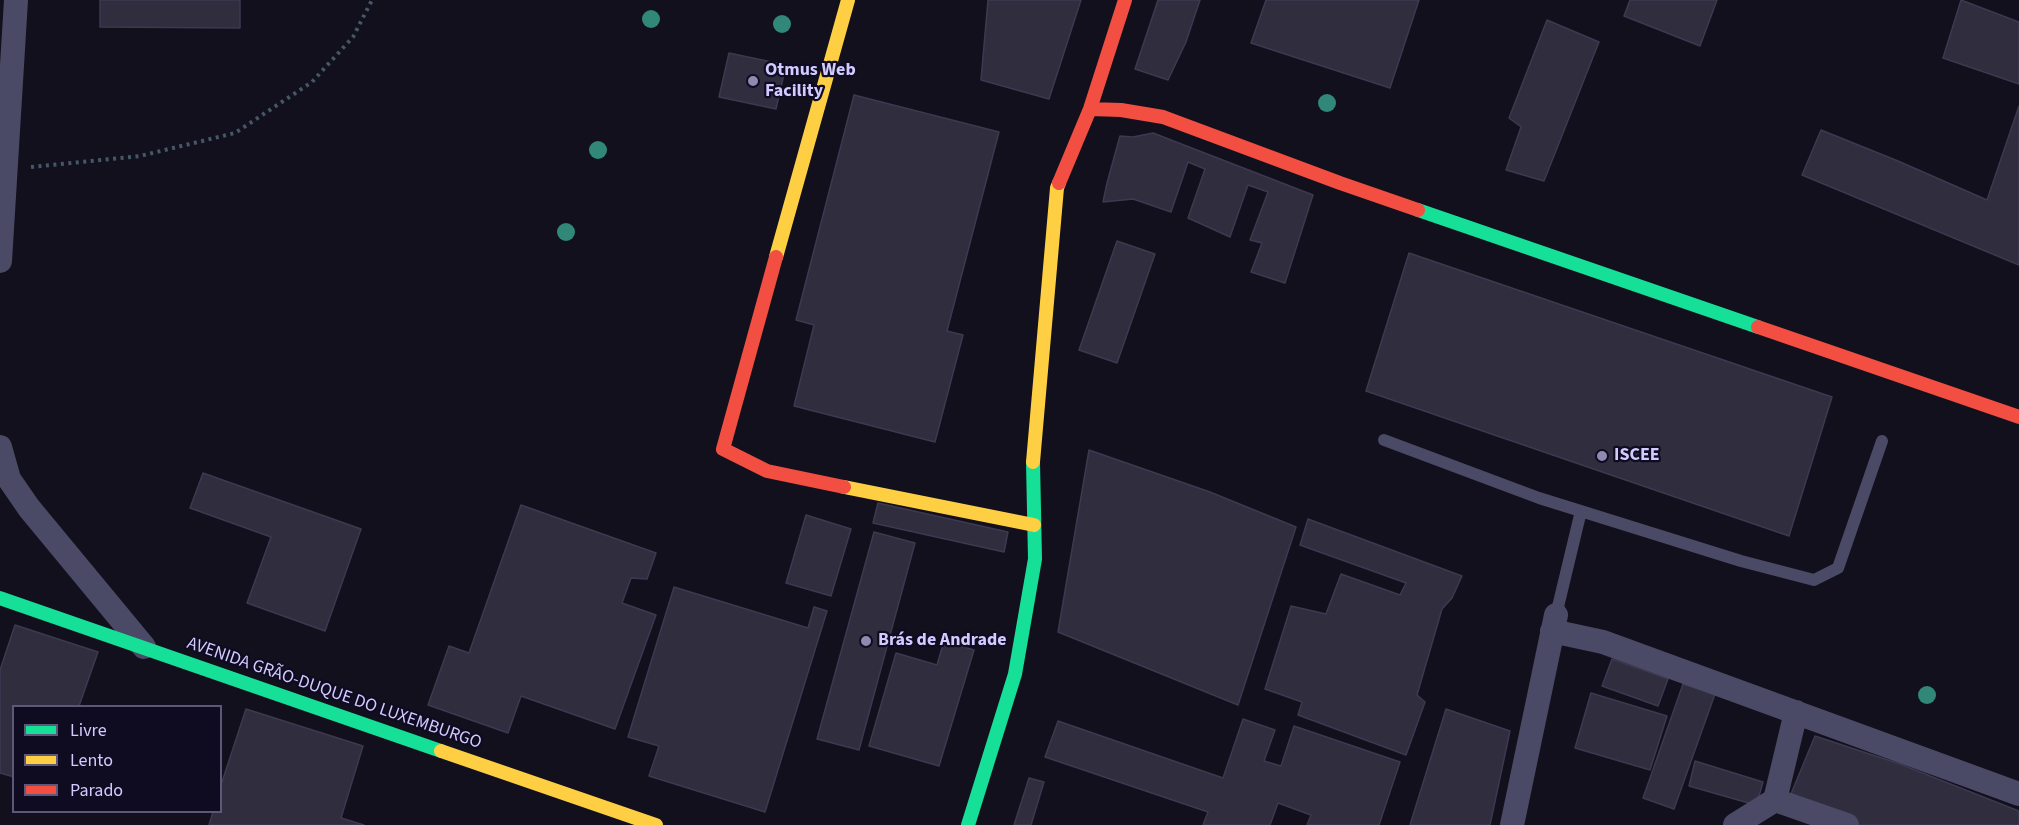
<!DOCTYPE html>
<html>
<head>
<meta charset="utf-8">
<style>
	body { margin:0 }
	#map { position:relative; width:2019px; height:825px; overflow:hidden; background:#12101c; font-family:"Source Sans 3",sans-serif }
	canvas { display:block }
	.legend { position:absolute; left:12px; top:705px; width:210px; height:108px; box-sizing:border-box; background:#0f0b21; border:2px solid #5d587a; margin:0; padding:8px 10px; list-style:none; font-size:18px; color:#d1cbff }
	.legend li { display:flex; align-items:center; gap:12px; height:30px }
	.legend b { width:30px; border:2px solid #5d587a }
</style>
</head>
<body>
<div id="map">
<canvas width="2019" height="825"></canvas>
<ul class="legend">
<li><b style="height:8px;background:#16e098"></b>Livre</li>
<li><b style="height:8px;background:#ffcf43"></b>Lento</li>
<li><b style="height:8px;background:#f24e42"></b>Parado</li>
</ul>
</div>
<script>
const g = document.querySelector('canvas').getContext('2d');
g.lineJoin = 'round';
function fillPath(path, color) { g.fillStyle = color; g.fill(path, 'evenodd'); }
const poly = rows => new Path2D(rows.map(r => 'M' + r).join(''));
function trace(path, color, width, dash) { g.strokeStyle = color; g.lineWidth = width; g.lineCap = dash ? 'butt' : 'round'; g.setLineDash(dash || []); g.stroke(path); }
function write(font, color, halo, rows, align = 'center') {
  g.font = font + ' "Source Sans 3",sans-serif'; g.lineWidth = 4.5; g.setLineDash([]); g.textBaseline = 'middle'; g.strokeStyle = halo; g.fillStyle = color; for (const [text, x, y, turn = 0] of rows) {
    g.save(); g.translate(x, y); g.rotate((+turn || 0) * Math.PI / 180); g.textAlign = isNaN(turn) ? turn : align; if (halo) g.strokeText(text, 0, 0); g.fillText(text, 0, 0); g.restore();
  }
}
const building = poly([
	[100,0,240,0,240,28,100,27,100,0],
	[988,0,1081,0,1049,99,981,80,988,0],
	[1158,0,1200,0,1186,42,1168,80,1135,69,1158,0],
	[1266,0,1419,0,1390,88,1251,43,1266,0],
	[1630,0,1717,0,1700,46,1624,16,1630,0],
	[1961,0,2019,22,2019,84,1943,58,1961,0],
	[1547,20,1599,42,1544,181,1506,170,1521,127,1509,118,1547,20],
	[729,53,786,65,776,109,719,97,729,53],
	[854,95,999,132,947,331,963,335,935,442,794,406,814,325,796,320,854,95],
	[2019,106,2019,265,1802,175,1821,130,1898,161,1987,200,2019,106],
	[1153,133,1313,195,1285,283,1251,272,1262,243,1250,240,1268,192,1248,185,1230,237,1188,218,1205,169,1188,162,1171,212,1133,199,1103,202,1107,183,1120,136,1133,137,1153,133],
	[1117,241,1155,254,1117,363,1079,350,1117,241],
	[1409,253,1832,397,1789,536,1366,391,1409,253],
	[1089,450,1210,492,1296,527,1238,705,1058,632,1089,450],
	[203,473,361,529,325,631,247,603,271,537,190,508,203,473],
	[878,503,1008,532,1004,552,873,523,878,503],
	[521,505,656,553,647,579,631,578,622,603,656,615,615,729,521,696,508,733,428,705,449,646,469,653,521,505],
	[806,515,851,529,831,596,786,583,806,515],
	[1308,519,1462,576,1452,598,1442,609,1417,695,1425,702,1406,755,1298,715,1302,702,1265,689,1291,606,1326,614,1341,574,1400,595,1406,583,1300,545,1308,519],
	[874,532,915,543,859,750,817,739,874,532],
	[674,587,808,628,814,607,827,611,765,812,649,776,659,746,628,737,674,587],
	[15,625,98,652,79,706,14,706,14,777,0,773,0,670,15,625],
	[944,641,974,650,939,766,869,746,896,653,937,665,944,641],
	[1612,659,1668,679,1658,706,1602,686,1612,659],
	[1683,684,1715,694,1674,809,1643,798,1683,684],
	[1591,693,1667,716,1650,770,1575,748,1591,693],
	[246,709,363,746,341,818,364,825,209,825,213,812,220,812,220,788,246,709],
	[1446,709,1510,731,1490,825,1410,825,1446,709],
	[1243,719,1275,730,1264,761,1281,766,1294,726,1400,762,1379,825,1307,825,1311,815,1278,803,1270,825,1203,825,1208,812,1045,757,1058,721,1223,778,1243,719],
	[1815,736,1900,764,2019,811,2019,825,1856,825,1788,801,1815,736],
	[1695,761,1763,782,1759,796,1752,804,1689,786,1695,761],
	[1029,778,1044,782,1031,825,1014,825,1029,778]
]);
fillPath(building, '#302d3f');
trace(building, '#3d3951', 1.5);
trace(poly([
	[31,167,140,156,235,133,312,82,353,37,372,0]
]), '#465768', 4, [3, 4.5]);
trace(poly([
	[1384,440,1539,498,1741,561,1814,580,1838,568,1882,441],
	[1556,615,1581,511]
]), '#4b4a66', 12);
trace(poly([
	[0,261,16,0],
	[0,447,9,479,29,508,144,647],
	[1552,631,1603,642,2019,794],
	[1775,800,1847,825],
	[1512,825,1556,615],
	[1735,825,1775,800,1796,712]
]), '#4b4a66', 24);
trace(poly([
	[1418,210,1758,327],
	[0,598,441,751],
	[968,825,1015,674,1035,559,1033,462]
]), '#16e098', 14);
trace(poly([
	[776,257,848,0],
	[1033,462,1057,188,1059,183],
	[844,487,1034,525],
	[441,751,656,825]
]), '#ffcf43', 14);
trace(poly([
	[1090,109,1121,110,1163,117,1340,183,1418,210],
	[1059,183,1090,109,1125,0],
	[776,257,723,449,767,471,844,487],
	[1758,327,2019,417]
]), '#f24e42', 14);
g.fillStyle = '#318878';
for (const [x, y] of [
	[651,19],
	[782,24],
	[1327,103],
	[598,150],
	[566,232],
	[1927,695]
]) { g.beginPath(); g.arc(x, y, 9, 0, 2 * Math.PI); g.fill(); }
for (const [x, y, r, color] of [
	[753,81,6,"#8e8ab0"],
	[1602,456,6,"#8e8ab0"],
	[866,641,6,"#8e8ab0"]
]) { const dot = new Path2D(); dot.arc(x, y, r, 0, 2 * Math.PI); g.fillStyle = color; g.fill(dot); trace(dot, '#0f0b21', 2); }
write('bold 18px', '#d1cbff', '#0f0b21', [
	["Otmus Web",765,71],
	["Facility",765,92],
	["ISCEE",1614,456],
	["Brás de Andrade",878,641]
], 'left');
write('18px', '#d1cbff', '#0f0b21', [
	["AVENIDA GRÃO-DUQUE DO LUXEMBURGO",334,694,19]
]);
</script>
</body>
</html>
